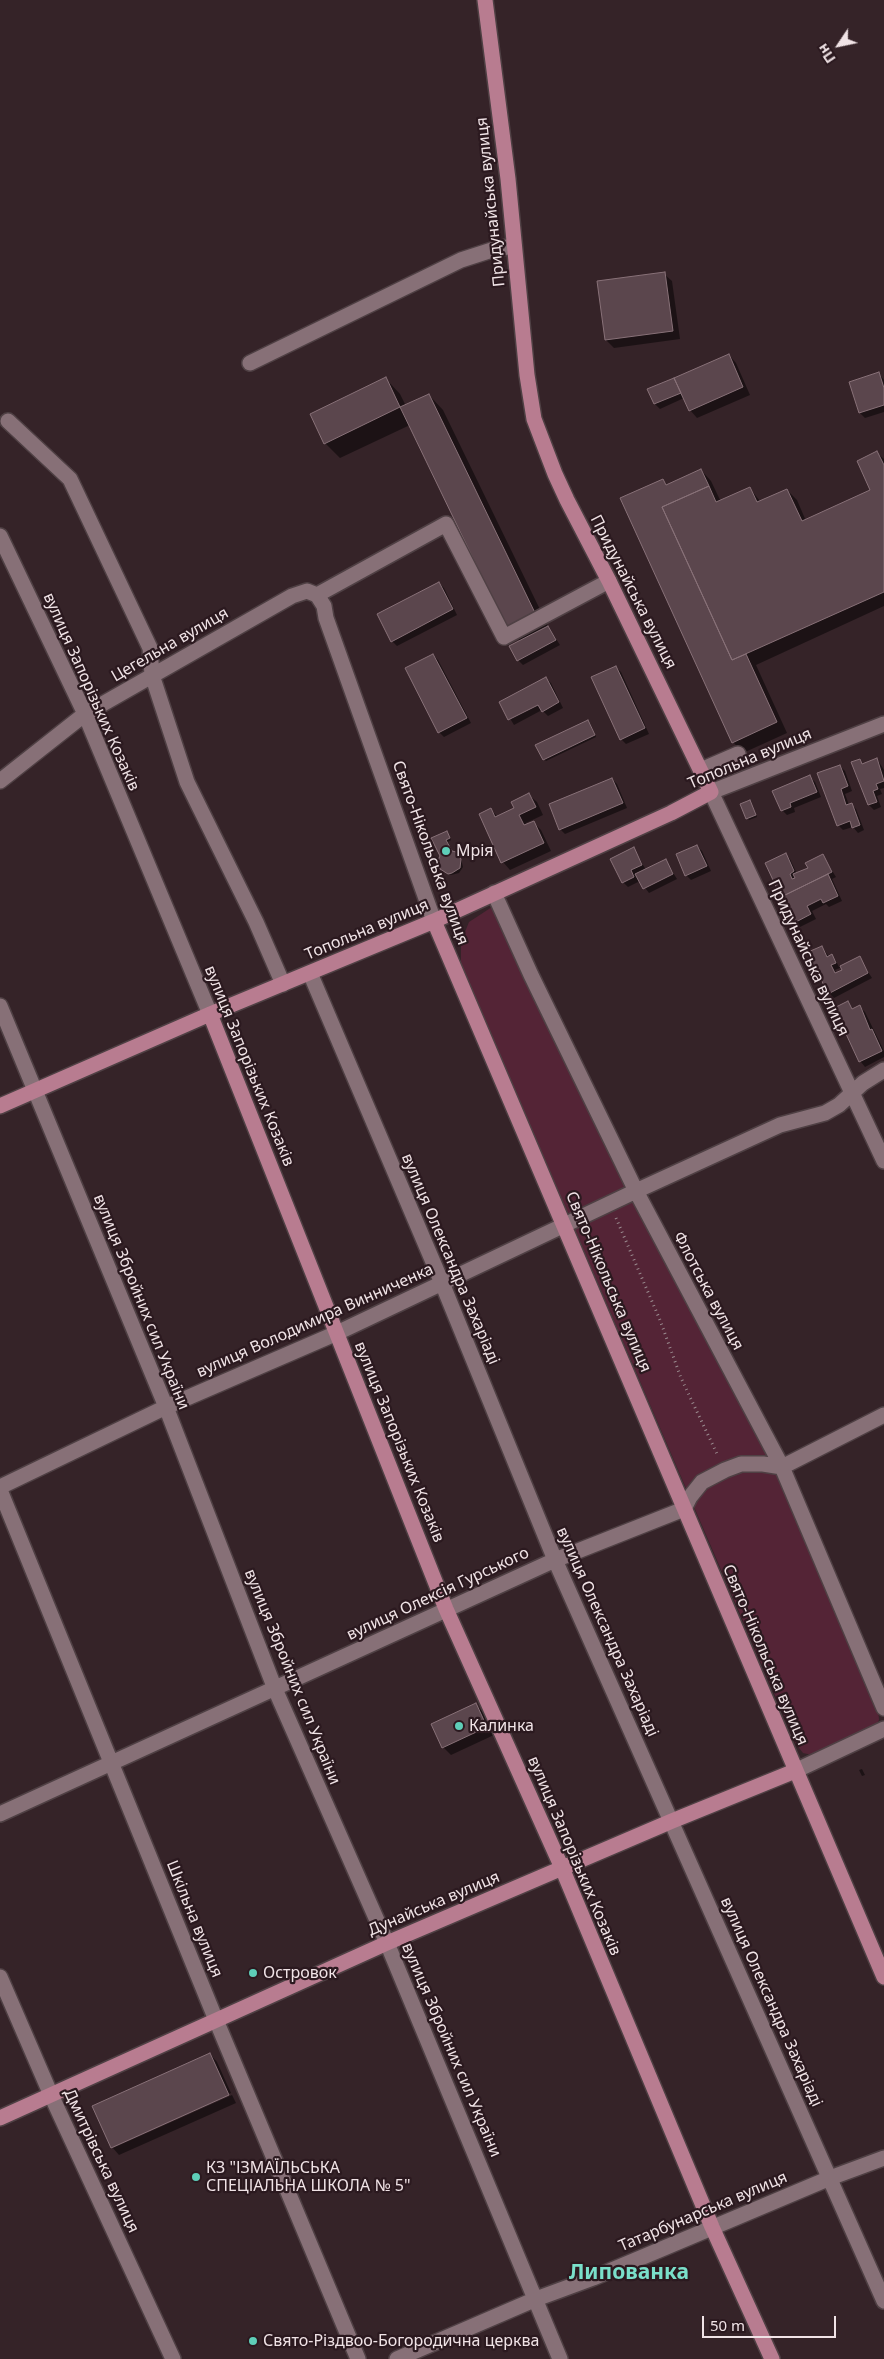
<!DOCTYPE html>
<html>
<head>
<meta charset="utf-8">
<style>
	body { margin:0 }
	#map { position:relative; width:884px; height:2359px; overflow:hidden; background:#352328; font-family:"Noto Sans",sans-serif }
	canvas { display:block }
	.north { position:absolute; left:814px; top:20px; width:50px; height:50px; -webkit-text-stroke:4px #2b191f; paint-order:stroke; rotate:236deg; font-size:14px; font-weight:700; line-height:20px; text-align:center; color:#f0e3e6 }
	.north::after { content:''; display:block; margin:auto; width:18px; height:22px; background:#f0e3e6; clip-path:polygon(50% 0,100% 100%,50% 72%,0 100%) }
	.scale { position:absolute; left:702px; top:2316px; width:134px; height:22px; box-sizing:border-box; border:2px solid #f0e3e6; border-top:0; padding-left:6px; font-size:15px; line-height:18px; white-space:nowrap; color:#f0e3e6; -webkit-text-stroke:4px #2b191f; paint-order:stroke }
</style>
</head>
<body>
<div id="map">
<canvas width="884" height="2359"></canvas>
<div class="north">Пн</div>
<div class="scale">50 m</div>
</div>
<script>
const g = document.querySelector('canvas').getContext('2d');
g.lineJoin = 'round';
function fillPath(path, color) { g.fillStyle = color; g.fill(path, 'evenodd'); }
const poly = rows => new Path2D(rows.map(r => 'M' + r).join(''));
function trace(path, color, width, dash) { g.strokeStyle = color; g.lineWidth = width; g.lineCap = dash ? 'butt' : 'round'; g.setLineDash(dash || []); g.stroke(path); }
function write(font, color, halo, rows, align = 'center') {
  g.font = font + ' "Noto Sans",sans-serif'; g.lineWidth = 4.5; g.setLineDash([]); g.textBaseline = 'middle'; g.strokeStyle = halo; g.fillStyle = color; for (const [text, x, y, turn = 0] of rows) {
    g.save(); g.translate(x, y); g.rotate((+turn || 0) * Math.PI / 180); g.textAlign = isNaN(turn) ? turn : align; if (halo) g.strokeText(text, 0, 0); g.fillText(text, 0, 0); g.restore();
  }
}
fillPath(poly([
	[492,907,779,1480,878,1707,879,1720,874,1728,812,1755,803,1753,796,1744,461,965,461,942,469,922]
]), '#542436');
fillPath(poly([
	[664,274,672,281,680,339,614,348,606,340],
	[729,355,736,363,750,395,697,418,690,410,684,398,660,409,655,404,648,390],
	[879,374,884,380,884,412,865,418,860,413],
	[386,379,400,394,406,406,429,395,443,410,549,628,560,645,523,665,518,660,521,642,509,630,410,425,340,458,325,443],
	[877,453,884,459,884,606,756,665,787,733,743,753,733,742,663,481,668,485,701,470,711,481,721,502,750,489,761,502,787,490,797,500,806,521,872,491],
	[439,583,444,588,457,615,397,646,392,641],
	[433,655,438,660,471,723,444,737,439,732],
	[616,667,621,672,649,734,626,744,621,739],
	[546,678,551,683,563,708,548,716,542,710,514,725,500,702],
	[590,723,596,737,546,761,544,759],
	[877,759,884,770,884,788,880,789,882,794,877,796,881,807,874,810,869,805,853,763,860,761,864,764],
	[840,766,845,771,852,791,845,794,849,805,851,804,856,809,864,830,858,833,853,827,843,830,838,825],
	[810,777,815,782,821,797,794,808,795,812,787,815,782,810],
	[612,779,617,784,627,808,565,834,560,829],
	[529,795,537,802,543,815,526,823,527,825,533,822,541,830,551,851,510,870,503,862,481,814,491,810,498,817,516,809],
	[750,802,757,817,749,820,747,818],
	[446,832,451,840,448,842,453,853,461,859,463,867,459,873,451,875,440,865],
	[697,846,702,851,711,871,691,880,686,875],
	[633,848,646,870,665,860,677,879,649,893,640,881,628,887,623,882],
	[785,854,790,859,797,874,809,868,823,856,836,877,832,879,842,901,829,907,826,904,812,911,816,919,800,927,795,922,767,863],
	[822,947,829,957,831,956,836,961,839,967,859,958,872,978,834,998,829,993],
	[842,967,843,970,837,974,835,970],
	[848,1003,854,1010,860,1007,865,1012,884,1051,884,1057,865,1067,861,1062,835,1008],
	[476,1705,483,1712,494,1735,451,1755,443,1747,433,1724],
	[862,1769,865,1775,862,1776,859,1770],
	[210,2054,217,2062,231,2093,113,2145,113,2148,232,2095,236,2103,119,2155,112,2147,93,2106]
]), '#0007');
const building = poly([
	[665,272,673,331,605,340,597,281,665,272],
	[729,354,743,387,689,411,674,378,729,354],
	[879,372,884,388,884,405,859,413,849,382,879,372],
	[386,377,400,407,324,444,310,414,386,377],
	[674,378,681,393,654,404,647,389,674,378],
	[429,394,537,617,508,631,400,407,429,394],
	[877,451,884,465,884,592,732,660,662,507,709,486,716,502,750,487,757,502,787,489,802,521,870,490,857,461,877,451],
	[701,469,709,486,662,507,732,660,746,654,777,722,732,743,620,498,663,479,666,485,701,469],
	[439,582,453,609,391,642,377,614,439,582],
	[548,626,556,640,517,661,509,646,548,626],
	[433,654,467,718,438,733,405,668,433,654],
	[616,666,645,728,620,740,591,677,616,666],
	[546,677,559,702,542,712,538,705,508,720,499,702,546,677],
	[588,720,595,735,543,760,535,745,588,720],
	[877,758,884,781,876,784,878,789,873,791,877,802,868,805,851,762,860,759,862,764,877,758],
	[840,765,848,786,841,789,846,805,852,803,860,825,852,828,850,821,837,826,817,773,840,765],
	[810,775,817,792,790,803,791,807,781,811,772,791,810,775],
	[612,778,623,803,559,830,549,804,612,778],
	[529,793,536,807,519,815,524,825,534,821,544,843,501,863,479,814,491,808,495,817,514,808,511,802,529,793],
	[750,800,756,815,746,819,740,804,750,800],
	[447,831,450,838,446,840,452,851,456,852,461,859,460,868,452,873,448,874,440,869,438,860,440,856,431,838,447,831],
	[697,845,707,866,685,876,676,854,697,845],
	[634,847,642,865,631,870,634,877,622,883,610,859,634,847],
	[786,853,794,871,790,874,792,879,795,878,793,874,808,868,805,863,823,854,832,872,781,897,765,863,786,853],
	[666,859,673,874,643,889,635,874,666,859],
	[828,874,838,896,823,903,821,899,807,906,811,914,794,923,781,897,828,874],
	[822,946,827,957,832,954,836,963,831,965,835,973,842,970,840,966,860,956,868,973,828,994,808,952,822,946],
	[848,1001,852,1009,860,1005,870,1030,872,1029,882,1051,859,1062,834,1008,848,1001],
	[476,1703,487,1727,442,1748,431,1724,476,1703],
	[210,2053,229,2095,111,2148,92,2106,210,2053]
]);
fillPath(building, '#5b464d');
trace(building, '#887178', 1);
const minor = poly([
	[250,363,461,260,495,249,514,246],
	[8,421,70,479,150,648,152,675,187,782,256,922,283,984],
	[0,536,85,714,210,1014],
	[317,595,446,524,504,637,609,581],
	[317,595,324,606,326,618,434,921],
	[884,724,711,792,884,1161],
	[701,770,738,754],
	[0,781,85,714,292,596,307,591,317,595],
	[494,893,531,975,636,1191,782,1467,884,1708],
	[310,973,442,1283,555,1560,884,2301],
	[0,1006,166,1407,275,1689,387,1943,560,2359],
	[0,1487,166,1407,337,1333,636,1191,780,1125,825,1113,839,1105,863,1083,884,1070],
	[0,1490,216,2020,358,2359],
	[795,1771,884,1729],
	[0,1814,555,1560,684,1509,690,1497,702,1482,725,1470,741,1464,763,1464,782,1467,884,1415],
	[0,1977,51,2095,173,2359],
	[397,2359,536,2299,593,2278,830,2178,884,2158]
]);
const major = poly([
	[434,921,884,1977],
	[210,1014,446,1609,562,1868,712,2227,772,2359],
	[0,1106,210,1014,434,921,671,813,711,792,609,581,567,500,555,474,534,419,527,375,508,179,485,0],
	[0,2118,387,1943,672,1821,795,1771]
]);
trace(minor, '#4f4044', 18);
trace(major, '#4f4044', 18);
trace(poly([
	[616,1218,660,1320,681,1378,718,1456]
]), '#9b8c90', 3, [1, 4]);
trace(minor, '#877077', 15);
trace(major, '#b87c90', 15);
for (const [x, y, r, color] of [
	[446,851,5,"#5eceb8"],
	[459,1726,5,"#5eceb8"],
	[253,1973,5,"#5eceb8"],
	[196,2177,5,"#5eceb8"],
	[253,2341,5,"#5eceb8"]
]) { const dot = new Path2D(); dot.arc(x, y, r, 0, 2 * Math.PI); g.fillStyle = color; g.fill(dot); trace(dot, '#2b191f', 2); }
write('16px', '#f0e3e6', '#2b191f', [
	["Придунайська вулиця",491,202,-96],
	["Придунайська вулиця",633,592,63],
	["Цегельна вулиця",170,645,-30],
	["вулиця Запорізьких Козаків",91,692,66],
	["Топольна вулиця",750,759,-23],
	["Свято-Нікольська вулиця",430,853,70],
	["Топольна вулиця",367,930,-23],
	["Придунайська вулиця",808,958,65],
	["вулиця Запорізьких Козаків",249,1066,68],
	["вулиця Олександра Захаріаді",450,1259,67],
	["Свято-Нікольська вулиця",608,1282,67],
	["Флотська вулиця",708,1291,62],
	["вулиця Збройних сил України",141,1302,68],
	["вулиця Володимира Винниченка",315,1321,-24],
	["вулиця Запорізьких Козаків",399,1442,68],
	["вулиця Олексія Гурського",438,1594,-25],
	["вулиця Олександра Захаріаді",607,1632,66],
	["Свято-Нікольська вулиця",765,1655,67],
	["вулиця Збройних сил України",292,1677,68],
	["вулиця Запорізьких Козаків",574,1856,67],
	["Дунайська вулиця",434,1904,-23],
	["Шкільна вулиця",194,1919,68],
	["вулиця Олександра Захаріаді",771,2002,66],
	["вулиця Збройних сил України",451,2050,67],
	["Дмитрівська вулиця",101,2161,65],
	["Татарбунарська вулиця",703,2212,-23]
]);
write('16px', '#f0e3e6', '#2b191f', [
	["Мрія",456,851],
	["Калинка",469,1726],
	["Островок",263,1973],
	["КЗ \"ІЗМАЇЛЬСЬКА",206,2168],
	["СПЕЦІАЛЬНА ШКОЛА № 5\"",206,2186],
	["Свято-Різдвоо-Богородична церква",263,2341]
], 'left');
write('bold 21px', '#7adfca', '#2b191f', [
	["Липованка",629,2273]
]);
</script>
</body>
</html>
